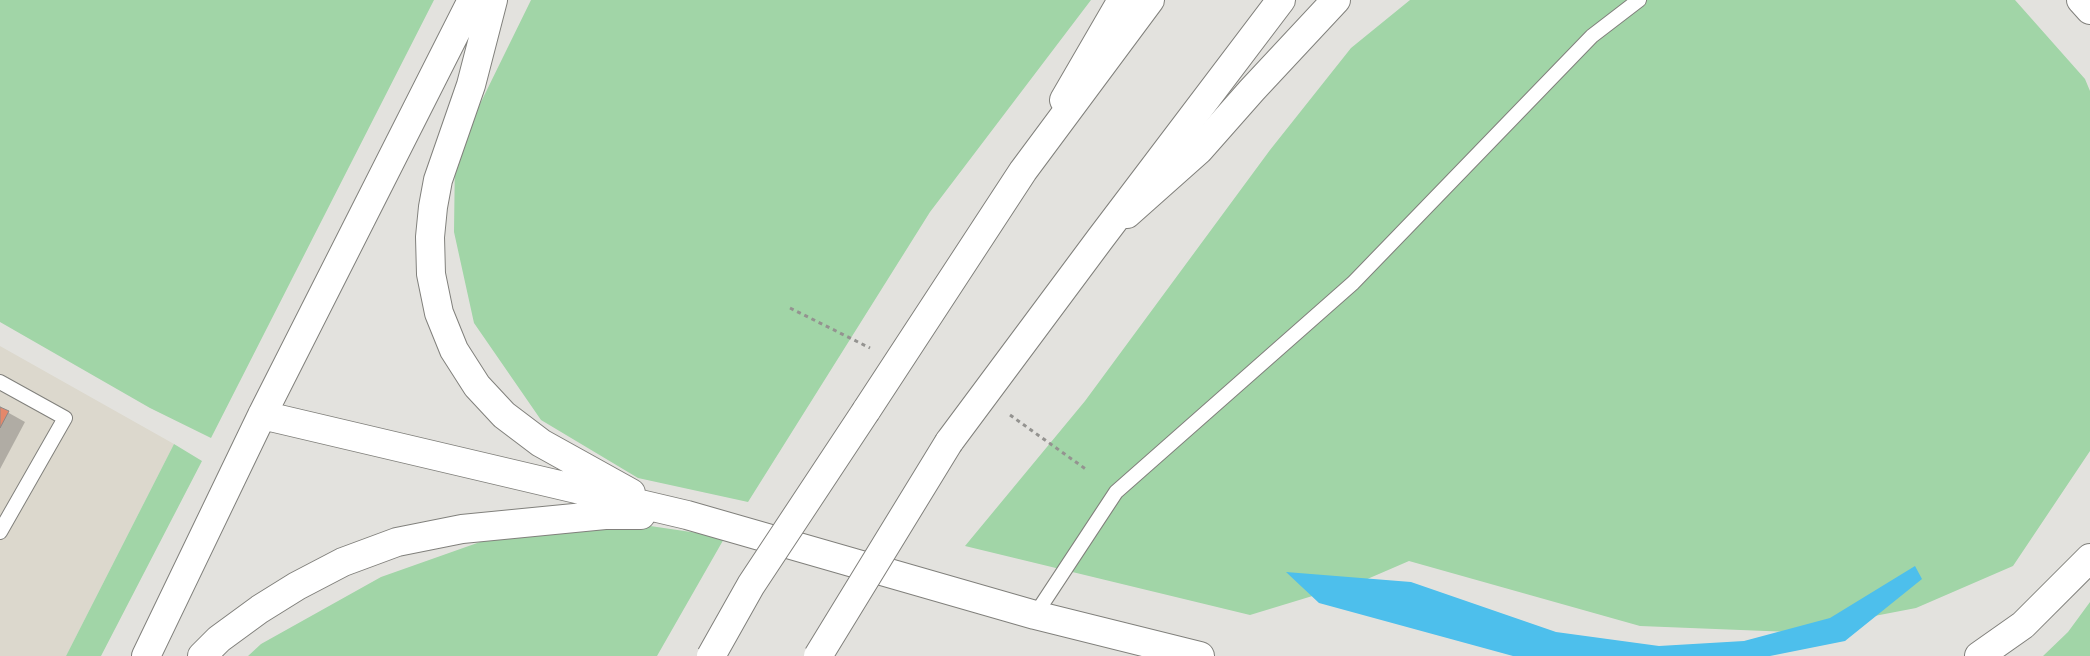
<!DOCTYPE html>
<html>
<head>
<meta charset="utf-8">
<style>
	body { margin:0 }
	canvas { display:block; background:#e3e2de }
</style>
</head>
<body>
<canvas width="2090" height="656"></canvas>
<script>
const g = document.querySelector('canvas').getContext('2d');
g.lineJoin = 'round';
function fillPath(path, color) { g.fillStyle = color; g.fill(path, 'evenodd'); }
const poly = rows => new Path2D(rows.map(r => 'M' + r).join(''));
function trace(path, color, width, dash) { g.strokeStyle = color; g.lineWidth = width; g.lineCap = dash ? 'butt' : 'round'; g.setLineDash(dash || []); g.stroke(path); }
fillPath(poly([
	[0,346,174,444,66,656,0,656]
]), '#dcd8cd');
fillPath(poly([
	[0,0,434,0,211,438,150,408,0,322],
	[531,0,1091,0,930,212,748,502,638,478,541,420,474,323,454,232,455,155],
	[1410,0,2015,0,2085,79,2090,91,2090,451,2013,566,1916,608,1791,632,1640,626,1409,561,1365,580,1250,615,965,546,1085,401,1270,150,1351,48],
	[174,444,202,461,101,656,66,656],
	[623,522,725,537,657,656,248,656,261,644,381,577,497,536],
	[2090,602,2090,656,2043,656,2068,632]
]), '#a1d5a7');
fillPath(poly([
	[1915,566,1922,579,1845,641,1770,656,1513,656,1319,603,1286,572,1411,582,1556,632,1659,646,1744,641,1830,618]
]), '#4dbfec');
fillPath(poly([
	[0,408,25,422,0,469]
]), '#0003');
const building = poly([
	[0,407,9,411,0,428,0,407]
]);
fillPath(building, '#e4886b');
trace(building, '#8d8987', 1);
const service = poly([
	[0,382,65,418,0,532],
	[1035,615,1116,492,1353,283,1592,36,1639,0]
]);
const secondary = poly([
	[493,0,471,85,438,180,433,207,430,237,431,274,439,313,454,350,477,386,504,415,541,443,631,493],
	[2081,0,2090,10],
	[1064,100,1122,0],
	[1127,214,1199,150,1252,90,1336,0],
	[262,415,687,515,1035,615,1200,656],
	[146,656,262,415,472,0],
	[202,656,219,639,260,609,297,586,343,562,397,542,462,529,605,515,641,515],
	[1979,656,2023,625,2090,558]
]);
const trunk = poly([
	[866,411,1023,171,1150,0],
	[949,442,1100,239,1281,0]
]);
trace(service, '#81807c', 16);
trace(secondary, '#81807c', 30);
trace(trunk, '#81807c', 30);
trace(poly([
	[790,308,870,348],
	[1010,415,1087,470]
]), '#949390', 3, [4, 4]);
trace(service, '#fff', 14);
trace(secondary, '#fff', 28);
trace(trunk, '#fff', 28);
const trunkBridge = poly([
	[711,656,751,585,866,411],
	[818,656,949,442]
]);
trace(trunkBridge, '#81807c', 30, []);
trace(trunkBridge, '#fff', 28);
</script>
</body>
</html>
